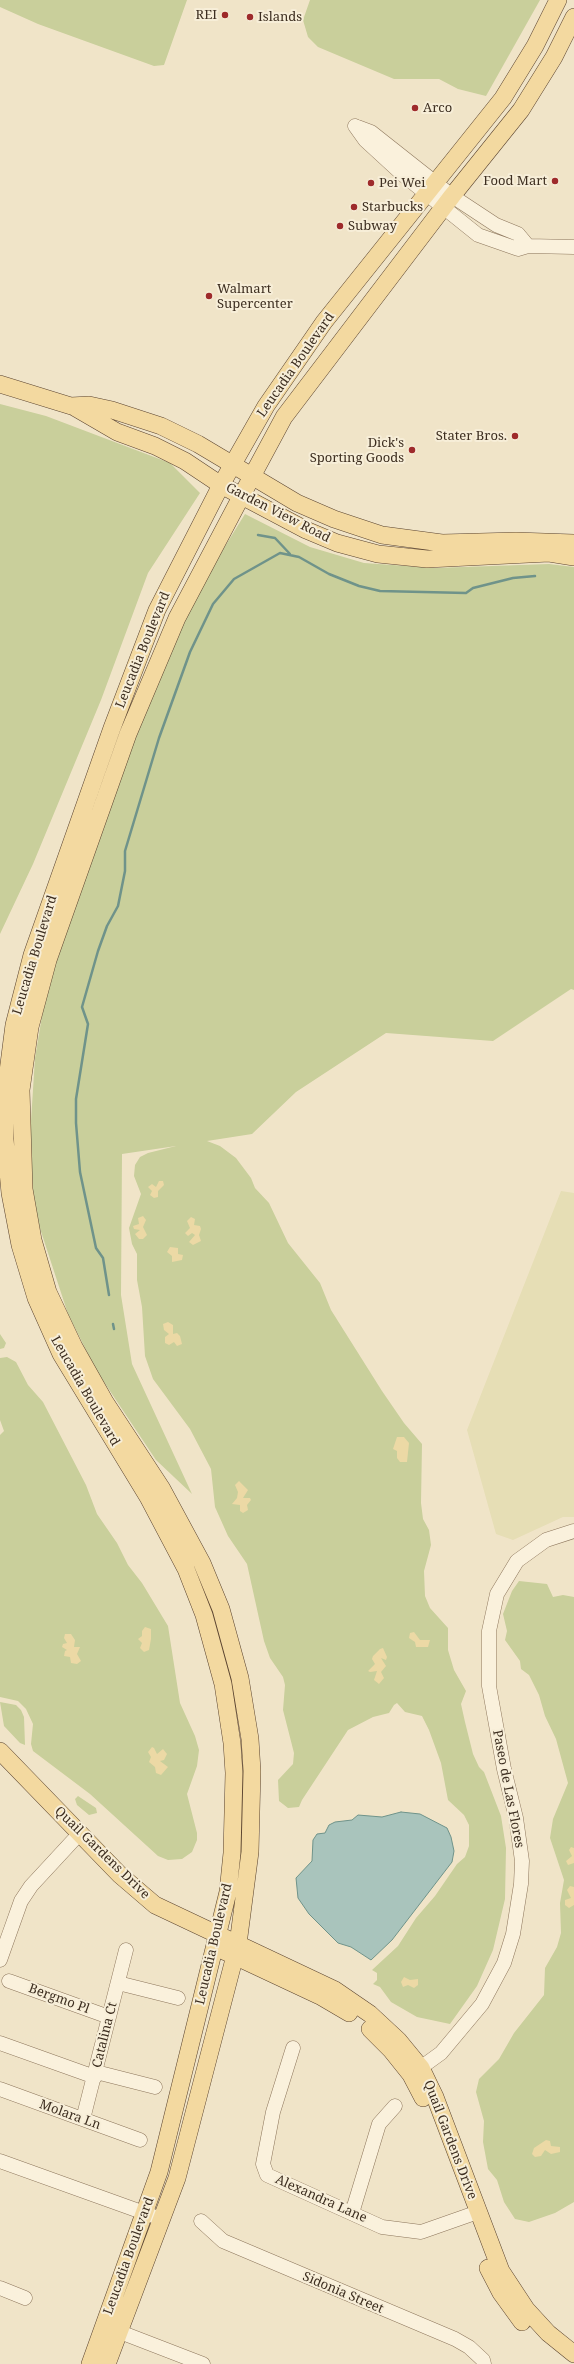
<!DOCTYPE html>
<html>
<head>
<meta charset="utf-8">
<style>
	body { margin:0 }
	canvas { display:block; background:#f0e4c8 }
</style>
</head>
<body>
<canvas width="574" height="2364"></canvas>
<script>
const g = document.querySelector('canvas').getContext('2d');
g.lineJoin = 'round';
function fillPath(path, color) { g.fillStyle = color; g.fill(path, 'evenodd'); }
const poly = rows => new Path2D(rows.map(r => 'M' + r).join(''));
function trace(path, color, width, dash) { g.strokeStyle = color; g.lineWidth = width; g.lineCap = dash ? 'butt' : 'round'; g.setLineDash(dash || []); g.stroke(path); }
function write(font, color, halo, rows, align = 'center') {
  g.font = font + ' "Noto Serif",serif'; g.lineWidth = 4; g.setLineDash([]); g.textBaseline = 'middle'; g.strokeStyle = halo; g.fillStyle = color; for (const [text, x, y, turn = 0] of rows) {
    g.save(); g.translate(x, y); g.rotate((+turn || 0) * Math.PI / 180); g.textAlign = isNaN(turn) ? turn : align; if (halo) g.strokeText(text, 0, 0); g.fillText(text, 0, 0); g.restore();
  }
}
fillPath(poly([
	[561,1191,574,1193,574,1517,563,1517,513,1540,496,1534,467,1430]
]), '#e6deb5');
fillPath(poly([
	[0,0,187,0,164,65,154,66,38,24,0,7],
	[310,0,540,0,486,96,458,89,439,79,394,79,318,47,308,37,303,20],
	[0,404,46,416,170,463,200,493,148,573,101,700,33,864,0,934],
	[245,514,310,547,364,563,435,568,549,564,574,567,574,990,571,989,493,1041,386,1033,296,1092,252,1134,207,1141,220,1146,236,1158,251,1178,255,1188,269,1203,288,1243,320,1283,331,1310,382,1391,404,1423,422,1444,421,1503,423,1519,429,1530,431,1545,424,1571,425,1596,430,1608,448,1628,448,1650,454,1670,466,1691,461,1704,465,1722,473,1754,479,1767,484,1772,501,1816,506,1848,505,1899,493,1950,477,1986,450,2024,417,2017,391,2002,380,1987,373,1984,377,1980,377,1973,372,1970,398,1946,416,1918,435,1896,457,1864,465,1857,469,1846,469,1825,464,1815,448,1800,441,1763,429,1730,422,1716,405,1712,397,1703,394,1705,389,1713,373,1717,348,1730,302,1800,299,1807,288,1808,279,1801,278,1780,293,1764,294,1753,283,1710,285,1685,283,1677,270,1658,264,1641,247,1564,228,1536,215,1507,211,1469,190,1429,153,1379,145,1356,142,1307,137,1280,137,1254,132,1244,129,1228,141,1194,134,1176,135,1165,140,1157,148,1153,176,1146,122,1154,121,1295,132,1364,192,1494,156,1460,96,1370,68,1314,32,1204,30,1137,35,1058,47,986,155,679,209,572],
	[0,1334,6,1343,4,1348,0,1349],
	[7,1357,16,1362,28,1385,43,1402,86,1485,97,1514,117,1543,128,1565,142,1583,168,1626,180,1703,195,1736,199,1750,197,1766,187,1794,197,1833,197,1840,192,1852,182,1859,168,1860,158,1856,90,1794,33,1751,31,1744,33,1724,26,1709,18,1701,0,1697,0,1435,4,1431,0,1420,0,1358],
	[519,1581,547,1584,553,1597,563,1595,574,1597,574,2202,555,2213,529,2222,515,2219,504,2202,497,2180,488,2169,483,2142,484,2121,476,2092,479,2079,499,2059,514,2033,544,1995,545,1968,557,1947,561,1933,560,1903,564,1880,550,1838,553,1819,568,1783,556,1739,545,1716,539,1695,529,1675,521,1669,520,1661,505,1640,507,1631,503,1614,512,1591],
	[0,1702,16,1705,21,1710,24,1717,25,1745,20,1743,4,1726],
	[78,1796,96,1808,97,1813,89,1815,77,1805,75,1799]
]), '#c9cf9b');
fillPath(poly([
	[159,1181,163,1181,164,1185,158,1191,158,1197,154,1198,150,1195,152,1191,148,1187,152,1184,156,1187],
	[143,1216,146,1220,143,1227,147,1235,143,1239,139,1239,135,1234,140,1230,134,1229,133,1226,139,1224,138,1218],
	[191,1217,195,1219,194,1225,200,1226,201,1229,199,1235,201,1241,193,1245,189,1242,195,1235,192,1233,188,1236,185,1233,190,1228,187,1221],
	[170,1247,178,1248,178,1254,183,1255,182,1260,172,1262,172,1256,167,1252],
	[168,1322,173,1325,173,1334,177,1333,180,1336,182,1344,177,1346,174,1342,169,1345,165,1343,165,1337,169,1334,164,1330,163,1324],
	[397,1437,404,1437,409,1443,407,1462,400,1462,397,1458,397,1451,393,1449],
	[239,1481,248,1490,243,1498,250,1498,251,1500,247,1505,248,1510,243,1513,240,1511,240,1505,232,1504,237,1498,238,1492,235,1485],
	[145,1627,151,1629,151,1639,149,1650,144,1652,140,1648,142,1643,138,1639,142,1636,142,1631],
	[414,1632,420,1640,430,1640,428,1647,416,1647,415,1642,409,1638,410,1633],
	[65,1634,71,1634,75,1640,74,1647,80,1647,77,1654,81,1661,77,1664,71,1663,70,1657,64,1656,65,1651,67,1650,62,1647,63,1644,67,1643,64,1638],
	[383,1648,387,1657,386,1660,381,1658,386,1666,381,1672,384,1678,379,1684,374,1680,377,1671,370,1672,368,1671,375,1664,372,1659,373,1656,380,1649],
	[152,1747,154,1748,157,1754,163,1749,167,1754,164,1760,160,1761,168,1767,161,1775,156,1773,155,1767,149,1762,151,1757,148,1752],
	[571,1847,574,1848,574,1863,568,1865,566,1861,572,1856,569,1850],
	[570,1886,574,1887,574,1905,569,1908,565,1905,565,1900,571,1898,567,1890],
	[404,1977,410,1980,418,1979,418,1985,414,1988,408,1985,403,1987,401,1982],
	[546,2140,550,2141,551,2146,560,2147,560,2152,551,2154,545,2150,541,2156,535,2157,532,2154,534,2148]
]), '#ecd9a5');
const water = poly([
	[401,1812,420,1814,447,1828,451,1837,454,1851,452,1862,392,1940,371,1960,351,1947,338,1943,309,1914,298,1898,296,1878,312,1861,313,1840,317,1834,325,1833,329,1825,335,1822,352,1820,358,1815,382,1817,401,1812]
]);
fillPath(water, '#a9c4bc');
trace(water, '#6f938a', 1);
trace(poly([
	[258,535,275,538,290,554],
	[109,1295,103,1258,96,1248,80,1172,76,1123,76,1099,88,1024,82,1007,98,951,107,926,118,906,125,871,125,851,159,738,190,652,213,604,234,579,280,553,299,557,329,574,359,586,380,591,466,593,473,588,513,578,535,576],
	[113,1324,114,1329]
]), '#6f938a', 2.5);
const minor = poly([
	[355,126,365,140,402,174,478,235,518,249,528,246,574,247],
	[355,126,371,132,452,196,496,225,518,234,528,246],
	[0,1960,21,1901,31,1886,80,1833],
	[9,1981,109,2017],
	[118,1983,178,1998],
	[0,2043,95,2077],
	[293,2048,273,2112,263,2164,267,2175,382,2227,421,2232,478,2212],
	[96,2072,155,2087],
	[412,2074,441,2053,482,2004,504,1963,513,1934,521,1884,522,1861,516,1818,504,1769,489,1686,489,1631,497,1594,517,1561,546,1540,574,1531],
	[0,2089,140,2140],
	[83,2119,126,1950],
	[0,2161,153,2216],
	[352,2213,379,2124,395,2106],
	[201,2221,223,2241,455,2339,469,2347,483,2360,484,2364],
	[0,2288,25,2298],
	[120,2332,203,2364]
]);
const major = poly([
	[0,384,71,406,89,405,112,410,161,426,198,444,297,503,334,519,382,535,442,543,516,541,574,543],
	[74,407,117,432,155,446,185,461,221,485,306,530,337,543,378,554,427,559,549,553,574,557],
	[0,1751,120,1875,155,1905,335,1990,370,2014,398,2040,421,2068,435,2097,501,2271,526,2309,548,2333,574,2354],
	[224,1951,320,1996,349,2013],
	[370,2029,391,2050,411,2075,423,2098],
	[488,2268,501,2293,522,2322],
	[90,2364,159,2172,228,1892,232,1853,234,1773,232,1743,223,1684,204,1615,186,1569,148,1497,61,1354,36,1298,20,1245,10,1193,5,1139,5,1095,14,1025,32,955,112,728,157,610,221,485,266,406,324,322,503,98,535,46,558,0],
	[107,2364,177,2178,238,1944,250,1852,252,1771,250,1739,240,1678,221,1609,202,1563,162,1489,105,1402,74,1347,48,1292,33,1240,24,1189,21,1090,30,1027,48,960,128,734,177,618,242,495,284,417,452,196,521,110,554,57,574,17]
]);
trace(minor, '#8d765c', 15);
trace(major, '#5b4430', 18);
trace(minor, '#faf1dc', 14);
trace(major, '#f3d9a0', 17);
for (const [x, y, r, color] of [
	[225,15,4,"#9e2a2b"],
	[250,17,4,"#9e2a2b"],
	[415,108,4,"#9e2a2b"],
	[555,181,4,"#9e2a2b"],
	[371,183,4,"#9e2a2b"],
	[354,207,4,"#9e2a2b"],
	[340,226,4,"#9e2a2b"],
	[209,296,4,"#9e2a2b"],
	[515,436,4,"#9e2a2b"],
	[412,450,4,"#9e2a2b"]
]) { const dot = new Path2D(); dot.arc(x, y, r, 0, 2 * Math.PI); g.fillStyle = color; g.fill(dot); trace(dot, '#f7eed8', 1.5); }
write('13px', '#3d2e20', '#f7eed8', [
	["REI",217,15,"right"],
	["Islands",258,17],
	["Arco",423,108],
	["Food Mart",547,181,"right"],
	["Pei Wei",379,183],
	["Starbucks",362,207],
	["Subway",348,226],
	["Walmart",217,289],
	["Supercenter",217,304],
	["Stater Bros.",507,436,"right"],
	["Dick's",404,443,"right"],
	["Sporting Goods",404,458,"right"]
], 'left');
write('13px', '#3d2e20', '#f7eed8', [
	["Leucadia Boulevard",296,365,-55],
	["Garden View Road",278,513,27],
	["Leucadia Boulevard",143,650,-68],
	["Leucadia Boulevard",35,955,-73],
	["Leucadia Boulevard",85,1391,60],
	["Paseo de Las Flores",508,1789,79],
	["Quail Gardens Drive",102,1853,44],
	["Leucadia Boulevard",214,1944,-77],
	["Bergmo Pl",59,1999,20],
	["Catalina Ct",105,2035,-76],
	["Molara Ln",70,2115,20],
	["Quail Gardens Drive",450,2140,69],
	["Alexandra Lane",321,2199,24],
	["Leucadia Boulevard",129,2256,-70],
	["Sidonia Street",343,2293,23]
]);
</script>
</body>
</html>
